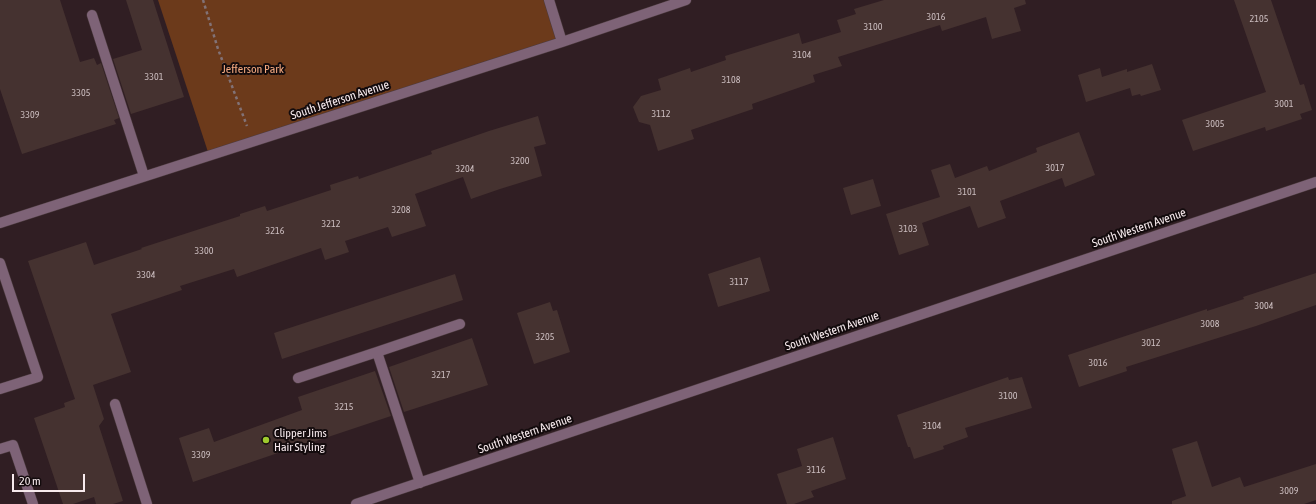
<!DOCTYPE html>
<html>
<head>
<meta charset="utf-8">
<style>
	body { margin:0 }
	#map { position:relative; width:1316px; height:504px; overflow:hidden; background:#301e23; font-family:"Asap Condensed",sans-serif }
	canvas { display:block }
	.scale { position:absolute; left:12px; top:474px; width:73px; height:18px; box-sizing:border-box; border:2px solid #f7eaed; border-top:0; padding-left:5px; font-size:12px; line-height:14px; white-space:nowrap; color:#f7eaed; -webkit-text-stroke:3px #130b0d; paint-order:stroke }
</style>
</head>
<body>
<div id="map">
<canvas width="1316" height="504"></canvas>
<div class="scale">20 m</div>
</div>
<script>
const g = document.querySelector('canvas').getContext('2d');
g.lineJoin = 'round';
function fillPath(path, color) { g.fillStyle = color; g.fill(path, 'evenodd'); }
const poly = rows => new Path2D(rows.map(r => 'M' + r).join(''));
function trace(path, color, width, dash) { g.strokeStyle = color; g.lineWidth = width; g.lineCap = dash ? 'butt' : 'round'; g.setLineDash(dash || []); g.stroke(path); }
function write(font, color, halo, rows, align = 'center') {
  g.font = font + ' "Asap Condensed",sans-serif'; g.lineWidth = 4; g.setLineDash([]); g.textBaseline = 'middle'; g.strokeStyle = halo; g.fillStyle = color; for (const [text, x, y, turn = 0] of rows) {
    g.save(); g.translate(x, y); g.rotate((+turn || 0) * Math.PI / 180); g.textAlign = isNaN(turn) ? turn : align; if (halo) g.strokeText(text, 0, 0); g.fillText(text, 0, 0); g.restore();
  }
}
fillPath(poly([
	[158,0,549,0,562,42,209,155]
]), '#6c3a1b');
fillPath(poly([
	[0,0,60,0,80,62,94,58,97,65,101,63,119,118,114,120,116,124,22,154,0,89],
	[126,0,153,0,184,97,131,114,113,59,142,50],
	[884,0,1025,0,1026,4,1014,8,1021,31,992,39,986,17,942,31,940,25,838,57,842,66,813,75,815,82,752,104,753,109,691,130,694,139,658,151,650,125,639,122,633,107,641,96,661,90,658,79,690,68,691,72,726,60,725,56,799,33,802,44,841,32,837,20,856,14,854,9],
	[1234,0,1271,0,1300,85,1304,84,1312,110,1300,114,1302,119,1266,131,1265,127,1193,151,1182,120,1266,92],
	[1152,64,1161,90,1141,96,1140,94,1132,96,1130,88,1086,102,1078,75,1100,68,1102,77,1127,69,1127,72],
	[538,116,546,144,534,147,542,176,500,189,471,199,463,177,415,194,426,226,392,237,388,227,345,241,349,252,325,260,321,248,237,277,234,269,180,286,182,290,111,314,131,372,93,385,104,419,99,426,123,501,113,504,96,504,94,497,73,504,63,504,34,418,65,407,64,403,75,399,28,261,86,242,94,265,142,249,141,248,240,216,240,214,265,206,267,211,331,190,330,185,358,176,359,179,432,154,431,151,489,131],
	[1079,132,1095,175,1065,187,1062,178,1000,201,1006,218,978,228,970,206,922,223,929,245,899,255,886,214,940,197,931,170,950,164,955,178,987,166,989,171,1037,152,1036,148],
	[873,179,881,206,851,215,843,188],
	[760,257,770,291,718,307,708,274],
	[1316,273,1316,305,1256,326,1126,367,1127,371,1079,387,1068,355,1207,309,1207,311,1244,299,1243,297],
	[455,274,463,300,282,359,274,333],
	[550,302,553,311,557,310,570,352,534,364,517,313],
	[472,338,488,385,404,412,389,367],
	[375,371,391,416,313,442,313,441,193,482,179,438,209,428,214,442,302,410,298,397],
	[1008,377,1009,380,1022,377,1032,408,965,428,968,437,943,446,944,449,914,459,910,447,908,447,897,415],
	[833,437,846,479,811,491,814,497,794,504,787,504,777,474,802,466,797,449],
	[1197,441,1212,487,1240,477,1244,487,1316,464,1316,500,1304,504,1172,504,1172,501,1186,496,1172,449]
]), '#453230');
const minor = poly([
	[549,0,562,42],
	[92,15,144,176],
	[0,223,562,42,686,0],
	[0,263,38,377,0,389],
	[377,352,460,324],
	[298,378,377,352,420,483],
	[115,404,147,504],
	[0,449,13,445,33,504],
	[356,504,1316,182]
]);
trace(minor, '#4c3b3f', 11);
trace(poly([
	[203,0,218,49,247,126]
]), '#827276', 2.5, [3, 3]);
trace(minor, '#7e6377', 10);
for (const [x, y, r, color] of [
	[266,440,4,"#9eca2e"]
]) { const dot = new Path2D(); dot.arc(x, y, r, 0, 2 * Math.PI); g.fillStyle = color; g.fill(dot); trace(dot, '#130b0d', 1.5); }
write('10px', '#cabcbe', null, [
	["3016",936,17],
	["2105",1259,19],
	["3100",873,27],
	["3104",802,55],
	["3301",154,77],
	["3108",731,80],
	["3305",81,93],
	["3001",1284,104],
	["3112",661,114],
	["3309",30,115],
	["3005",1215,124],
	["3200",520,161],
	["3017",1055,168],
	["3204",465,169],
	["3101",967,192],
	["3208",401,210],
	["3212",331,224],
	["3103",908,229],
	["3216",275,231],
	["3300",204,251],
	["3304",146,275],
	["3117",739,282],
	["3004",1264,306],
	["3008",1210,324],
	["3205",545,337],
	["3012",1151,343],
	["3016",1098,363],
	["3217",441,375],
	["3100",1008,396],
	["3215",344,407],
	["3104",932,426],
	["3309",201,455],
	["3116",816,470],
	["3009",1289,491]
]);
write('12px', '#f5aa80', '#130b0d', [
	["Jefferson Park",253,69]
]);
write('12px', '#f7eaed', '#130b0d', [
	["South Jefferson Avenue",340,100,-18],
	["South Western Avenue",1139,228,-19],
	["South Western Avenue",832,331,-19],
	["South Western Avenue",525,434,-19]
]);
write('12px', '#f7eaed', '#130b0d', [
	["Clipper Jims",274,433],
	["Hair Styling",274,447]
], 'left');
</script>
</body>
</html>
